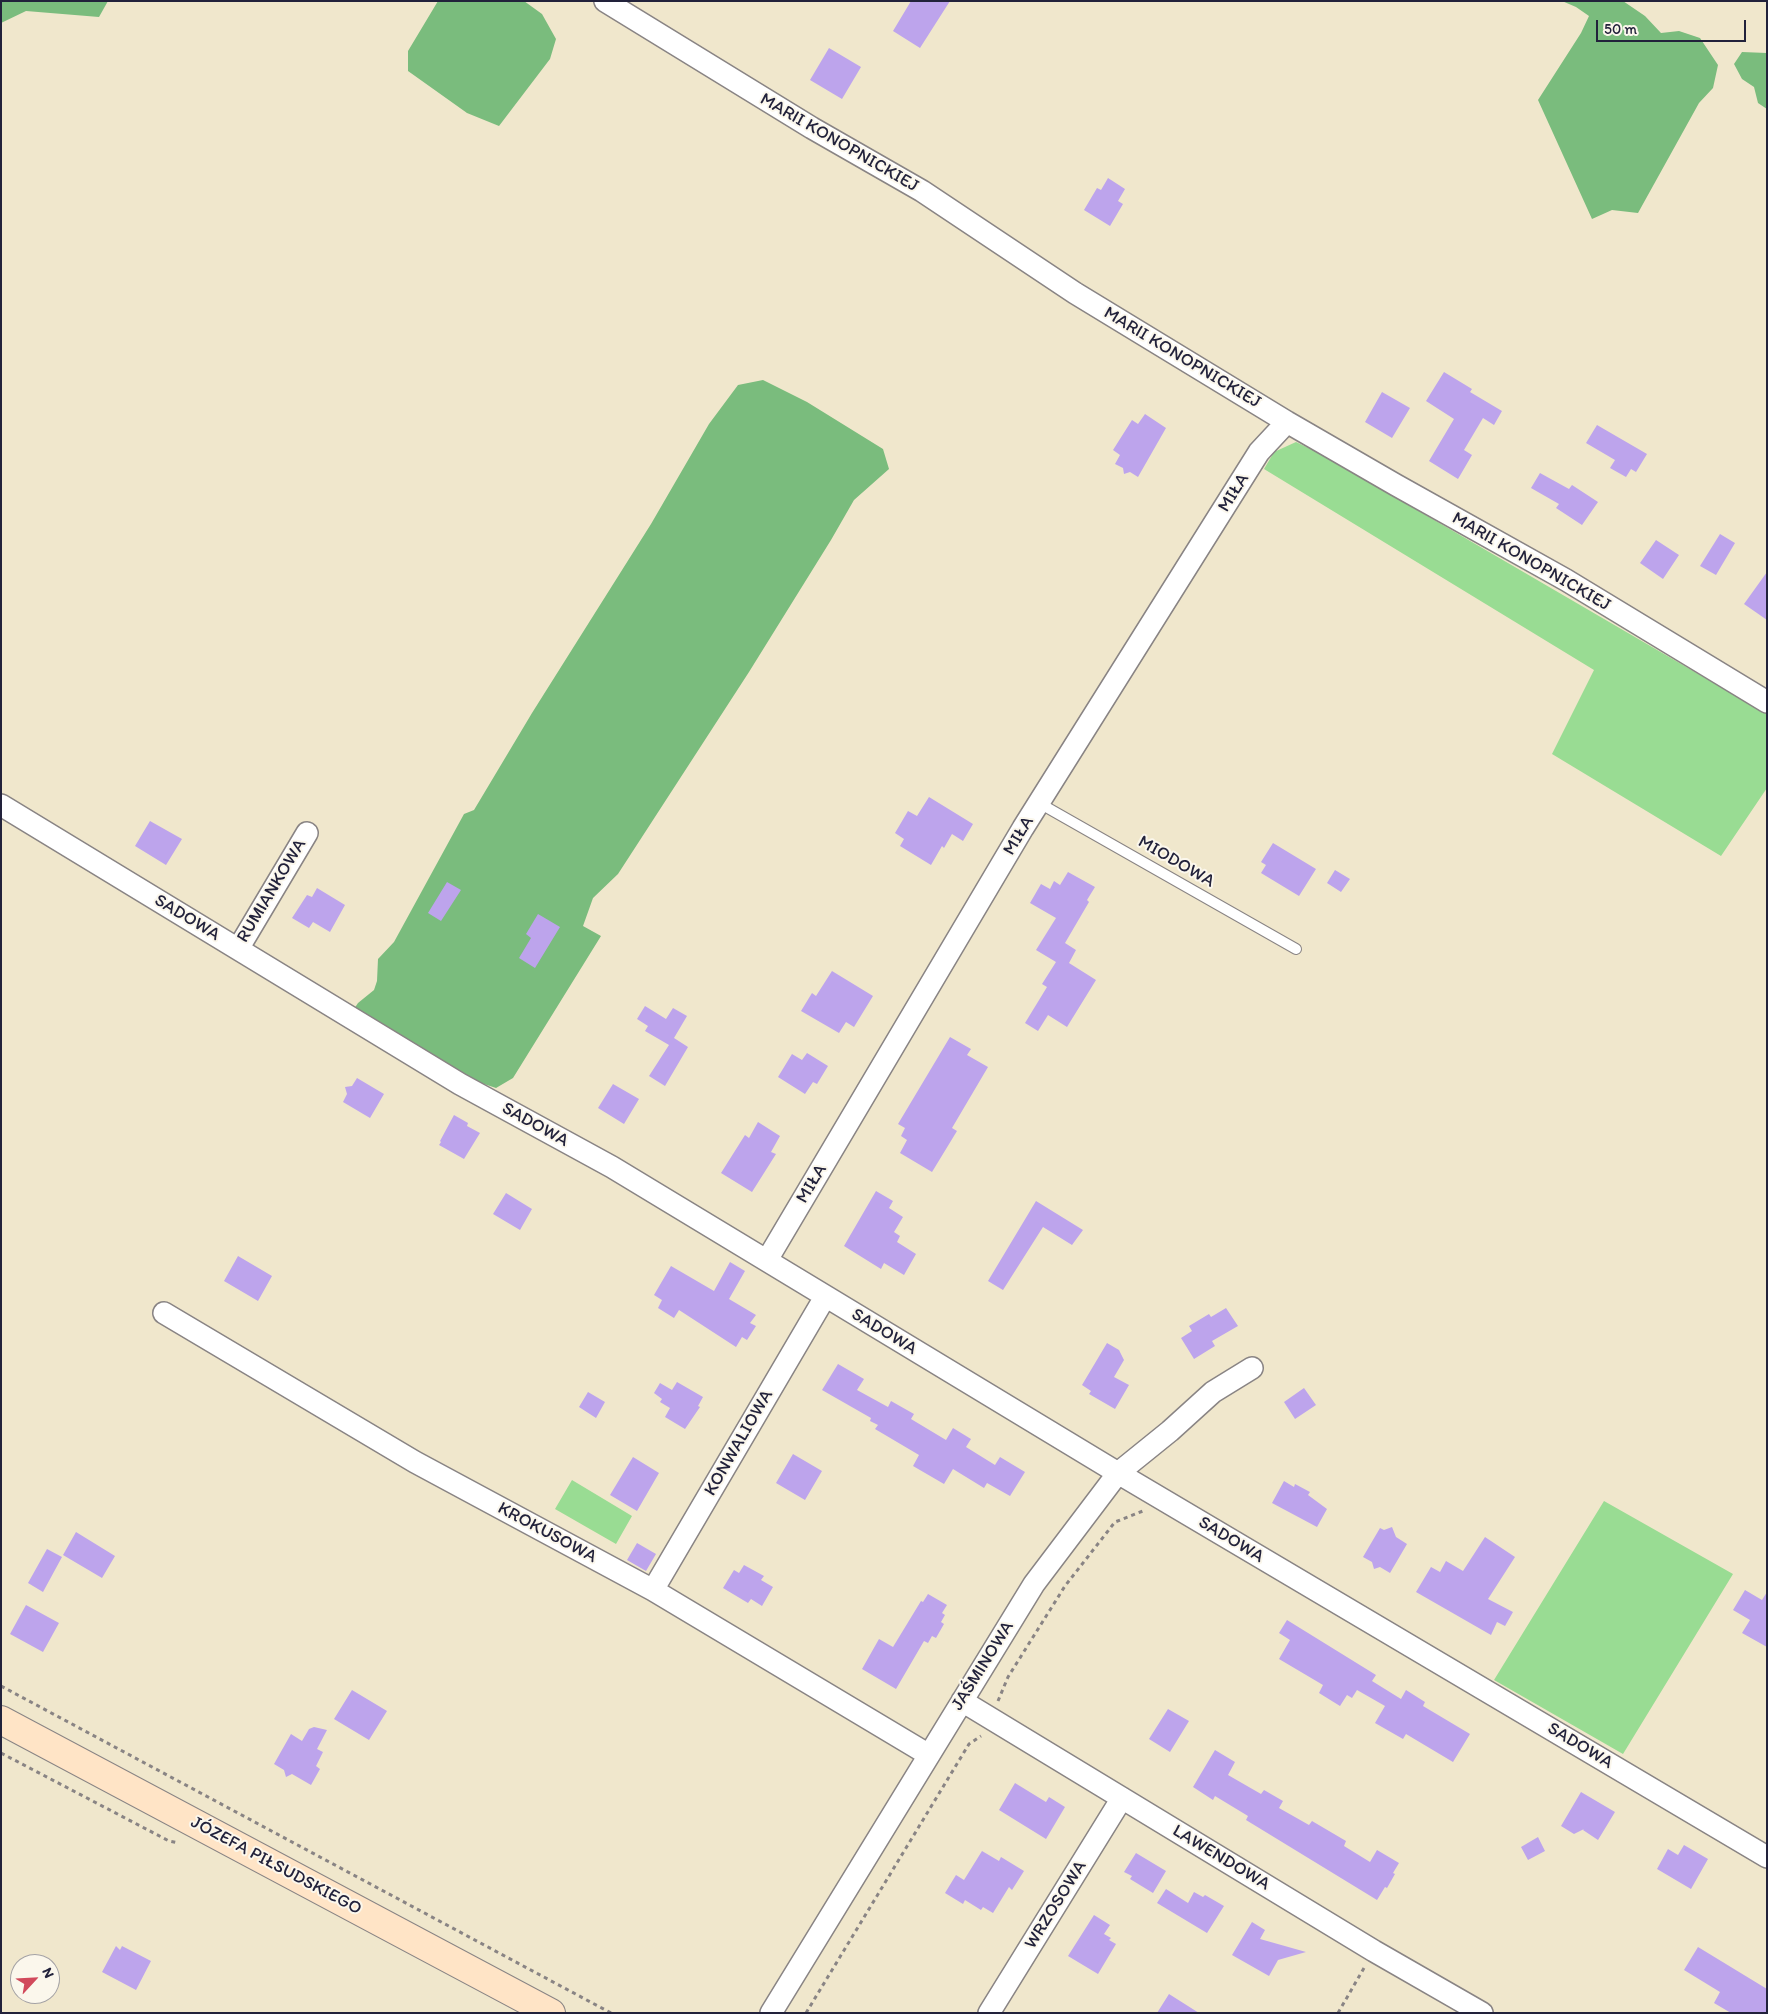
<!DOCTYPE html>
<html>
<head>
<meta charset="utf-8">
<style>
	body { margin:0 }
	#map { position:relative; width:1768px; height:2014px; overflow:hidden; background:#f0e7cc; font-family:Itim,sans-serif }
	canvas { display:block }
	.frame { position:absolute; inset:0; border:2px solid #22223b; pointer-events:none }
	.north { position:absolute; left:10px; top:1954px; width:50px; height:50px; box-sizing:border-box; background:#fbf7ec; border:1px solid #a4a2a5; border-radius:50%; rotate:65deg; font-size:14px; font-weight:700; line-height:20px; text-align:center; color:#22223b }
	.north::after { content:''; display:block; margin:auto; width:18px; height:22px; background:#d1495b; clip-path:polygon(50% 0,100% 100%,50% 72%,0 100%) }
	.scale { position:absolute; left:1596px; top:20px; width:150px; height:22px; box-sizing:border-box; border:2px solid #22223b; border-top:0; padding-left:6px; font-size:15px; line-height:18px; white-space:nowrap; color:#22223b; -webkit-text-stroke:4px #fbf7ec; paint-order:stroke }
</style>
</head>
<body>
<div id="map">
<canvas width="1768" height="2014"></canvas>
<div class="frame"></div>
<div class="north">N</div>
<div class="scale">50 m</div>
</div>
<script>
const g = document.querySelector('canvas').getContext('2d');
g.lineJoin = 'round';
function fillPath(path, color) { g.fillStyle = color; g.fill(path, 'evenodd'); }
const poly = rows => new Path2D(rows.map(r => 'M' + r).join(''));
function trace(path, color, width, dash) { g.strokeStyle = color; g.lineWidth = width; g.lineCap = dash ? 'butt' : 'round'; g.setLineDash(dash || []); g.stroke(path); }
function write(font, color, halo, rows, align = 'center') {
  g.font = font + ' Itim,sans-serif'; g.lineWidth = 4; g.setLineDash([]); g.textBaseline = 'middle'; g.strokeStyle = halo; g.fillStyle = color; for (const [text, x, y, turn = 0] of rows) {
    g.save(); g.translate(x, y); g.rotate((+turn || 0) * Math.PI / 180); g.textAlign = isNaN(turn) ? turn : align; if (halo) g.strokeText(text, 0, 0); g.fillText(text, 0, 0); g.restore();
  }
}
fillPath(poly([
	[1296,442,1321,454,1767,714,1767,788,1721,856,1552,754,1594,670,1264,469,1274,452],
	[572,1480,632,1516,616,1544,555,1509],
	[1604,1501,1733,1574,1623,1754,1494,1680]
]), '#99dc93');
fillPath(poly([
	[1,1,108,1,99,17,26,11,1,23],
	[438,1,524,1,542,14,556,39,550,59,499,126,467,113,408,71,408,51],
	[1562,1,1623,1,1645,16,1661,33,1679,31,1700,38,1718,65,1713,88,1699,103,1638,213,1612,210,1592,219,1538,100,1581,33,1589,16,1576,7],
	[1742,52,1767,53,1767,109,1758,103,1754,87,1742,79,1734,64],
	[763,380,807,402,883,449,889,469,854,500,831,540,749,672,618,874,593,898,583,926,601,936,513,1078,496,1088,469,1079,354,1009,358,1003,374,990,377,981,378,959,394,942,464,814,474,810,532,713,651,524,709,424,738,385]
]), '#7abc7d');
fillPath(poly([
	[911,1,950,1,920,48,893,31],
	[829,48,861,67,842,99,810,80],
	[1108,178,1125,189,1118,201,1123,204,1110,226,1084,210,1097,188,1101,190],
	[1444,372,1472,389,1470,392,1502,411,1494,425,1483,418,1464,450,1472,455,1458,479,1429,461,1454,419,1426,401],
	[1382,392,1410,408,1392,438,1365,422],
	[1145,414,1166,428,1138,477,1130,472,1124,474,1123,468,1115,464,1120,455,1113,450,1132,420,1138,424],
	[1597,425,1647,454,1636,472,1631,469,1626,477,1610,468,1615,460,1586,443],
	[1540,473,1569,489,1572,485,1598,502,1582,525,1556,508,1559,504,1531,488],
	[1720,534,1735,543,1716,575,1700,566],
	[1656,540,1679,555,1663,579,1640,563],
	[1767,572,1767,620,1744,604],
	[929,797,973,824,963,841,952,834,944,848,942,846,931,865,900,846,904,839,895,833,908,811,917,816],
	[150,821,182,839,166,865,135,846],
	[1273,843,1316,869,1299,896,1261,873,1266,865,1261,862],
	[1335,870,1350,879,1341,892,1327,883],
	[1068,872,1095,887,1087,900,1089,902,1065,943,1076,950,1069,963,1096,980,1067,1027,1048,1015,1038,1031,1025,1023,1047,987,1042,984,1056,962,1036,950,1056,918,1030,903,1041,884,1050,889,1054,881,1060,885],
	[447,882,461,890,441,921,428,913],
	[317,888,345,905,330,932,313,922,309,928,292,918,307,895,312,897],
	[538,914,560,927,535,968,519,958,531,938,526,934],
	[832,971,873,996,854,1027,846,1022,839,1033,801,1011,812,993,816,996],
	[645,1006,666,1019,673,1008,687,1016,674,1038,688,1047,665,1086,649,1076,669,1045,645,1031,648,1026,637,1019],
	[950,1037,971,1049,967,1055,988,1067,952,1128,957,1131,932,1172,900,1153,907,1140,901,1136,905,1128,898,1124],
	[807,1053,828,1066,817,1084,813,1082,805,1094,778,1077,792,1054,802,1060],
	[357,1078,384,1094,370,1118,343,1102,347,1094,345,1087,352,1086],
	[613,1084,639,1099,624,1124,598,1108],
	[454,1115,468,1123,467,1126,480,1133,464,1159,439,1145,441,1142,440,1141],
	[758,1122,780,1136,771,1152,776,1154,752,1192,721,1173,745,1135,749,1138],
	[876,1191,893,1201,889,1208,903,1217,894,1232,900,1236,897,1242,916,1254,904,1275,884,1263,881,1269,844,1246],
	[506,1193,532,1209,520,1230,493,1214],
	[1036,1201,1083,1230,1072,1245,1043,1227,1003,1290,988,1281],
	[238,1256,272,1276,258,1301,224,1281],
	[730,1262,745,1271,729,1299,756,1315,750,1323,756,1326,747,1340,742,1337,736,1347,679,1310,674,1318,658,1308,662,1300,654,1295,671,1266,714,1291],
	[1226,1308,1238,1326,1212,1341,1215,1346,1194,1359,1181,1338,1192,1331,1189,1326,1209,1314,1211,1317],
	[1107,1343,1119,1350,1124,1360,1114,1377,1129,1385,1115,1409,1089,1394,1091,1391,1082,1385],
	[838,1364,864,1379,857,1390,888,1407,891,1401,914,1414,911,1419,946,1440,953,1428,971,1439,966,1447,995,1465,1000,1457,1025,1472,1010,1496,987,1483,984,1488,953,1469,944,1484,913,1466,919,1455,875,1429,878,1425,870,1421,871,1418,822,1390],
	[677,1382,703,1397,698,1406,700,1407,685,1429,665,1417,670,1408,660,1402,662,1399,654,1393,660,1383,672,1390],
	[1304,1388,1316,1405,1295,1419,1284,1402],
	[588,1392,605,1402,596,1418,579,1407],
	[793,1454,822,1471,805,1500,776,1483],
	[633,1457,659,1473,637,1511,610,1495],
	[1284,1481,1294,1487,1295,1484,1310,1492,1308,1495,1327,1509,1317,1527,1272,1503],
	[1392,1527,1396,1537,1407,1544,1390,1573,1380,1567,1374,1569,1372,1562,1363,1557,1380,1528,1384,1530],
	[76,1532,115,1556,102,1578,63,1555],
	[1485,1537,1515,1557,1488,1599,1513,1612,1505,1626,1497,1622,1491,1635,1416,1592,1431,1567,1440,1572,1446,1561,1463,1571],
	[637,1543,656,1554,646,1571,627,1560],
	[47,1549,62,1557,43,1592,28,1583],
	[744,1565,764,1576,761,1580,773,1587,762,1606,751,1599,748,1603,723,1588,734,1570,739,1573],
	[1745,1590,1762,1600,1767,1592,1767,1647,1742,1633,1750,1620,1733,1610],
	[928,1594,947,1605,942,1613,945,1615,941,1622,944,1624,936,1638,932,1636,928,1643,924,1641,896,1689,862,1669,879,1639,893,1647,921,1601,923,1602],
	[26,1605,59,1623,43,1652,10,1634],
	[1287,1620,1376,1675,1372,1681,1401,1699,1406,1690,1425,1702,1423,1706,1470,1734,1453,1762,1406,1734,1403,1739,1375,1723,1385,1706,1357,1690,1352,1698,1347,1695,1340,1706,1319,1693,1323,1685,1279,1659,1290,1640,1279,1633],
	[352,1690,387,1711,369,1740,334,1719],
	[1168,1709,1189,1721,1170,1752,1149,1739],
	[314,1727,327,1730,317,1749,323,1752,316,1766,320,1769,311,1785,292,1774,286,1777,284,1770,274,1764,291,1734,302,1741,309,1729],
	[1215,1750,1235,1762,1228,1775,1261,1794,1264,1790,1283,1801,1279,1808,1309,1825,1312,1821,1346,1841,1344,1846,1370,1862,1377,1850,1399,1863,1393,1873,1395,1874,1387,1888,1385,1887,1377,1900,1246,1820,1248,1816,1215,1796,1213,1800,1193,1787],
	[1015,1783,1046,1802,1049,1797,1065,1807,1046,1839,999,1810],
	[1581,1792,1615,1812,1598,1840,1583,1830,1584,1829,1574,1834,1561,1826],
	[1538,1837,1545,1851,1528,1860,1521,1847],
	[1684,1845,1708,1859,1691,1889,1657,1869,1668,1849,1678,1855],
	[982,1851,999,1861,1001,1857,1024,1871,1012,1890,1009,1887,993,1913,983,1907,981,1910,965,1900,963,1904,945,1893,956,1875,964,1880],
	[1136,1853,1166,1871,1153,1893,1130,1879,1132,1876,1124,1872],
	[1166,1889,1188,1903,1194,1892,1203,1897,1205,1895,1224,1906,1207,1933,1157,1903],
	[1094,1915,1110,1925,1104,1934,1111,1938,1109,1940,1116,1944,1098,1974,1068,1956],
	[1252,1922,1265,1930,1260,1939,1306,1952,1278,1960,1269,1976,1232,1955],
	[116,1946,120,1950,122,1946,151,1961,136,1990,102,1972],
	[1698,1947,1767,1989,1767,2013,1731,2013,1714,2003,1720,1992,1684,1970],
	[1169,1994,1199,2013,1157,2013]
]), '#bda4ec');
const lane = poly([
	[1039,803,1296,949]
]);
const street = poly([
	[605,1,812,128,922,191,1075,293,1287,422,1396,485,1566,580,1767,702],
	[1,805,460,1084,612,1167,1118,1473,1767,1857],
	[238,949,307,833],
	[767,1260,1023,828,1259,452,1287,422],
	[164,1313,415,1462,653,1590,929,1755],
	[653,1590,825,1297],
	[962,1701,1374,1951,1482,2013],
	[771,2013,1034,1584,1118,1473,1170,1431,1213,1392,1252,1368],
	[989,2013,1122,1798]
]);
const secondary = poly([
	[1,1720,551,2013]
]);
trace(lane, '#898484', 12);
trace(street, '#898484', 24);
trace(secondary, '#898484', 30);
trace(poly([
	[1,1686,611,2013],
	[998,1701,1008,1677,1065,1586,1115,1522,1143,1511],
	[1,1753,169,1841,179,1843],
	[806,2013,969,1744,981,1736],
	[1338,2013,1364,1968]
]), '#898484', 3, [4, 4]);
trace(lane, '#fff', 10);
trace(street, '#fff', 21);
trace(secondary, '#ffe4c6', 28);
write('18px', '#22223b', '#fbf7ec', [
	["MARII KONOPNICKIEJ",839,143,30],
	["MARII KONOPNICKIEJ",1182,358,31],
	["MIŁA",1234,493,-58],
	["MARII KONOPNICKIEJ",1531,562,30],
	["MIŁA",1019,836,-59],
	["MIODOWA",1176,862,30],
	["RUMIANKOWA",272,891,-59],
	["SADOWA",187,918,31],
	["SADOWA",535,1125,29],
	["MIŁA",812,1184,-59],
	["SADOWA",884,1332,31],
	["KONWALIOWA",739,1443,-60],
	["KROKUSOWA",547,1533,28],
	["SADOWA",1231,1540,31],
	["JAŚMINOWA",983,1666,-58],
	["SADOWA",1580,1746,31],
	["LAWENDOWA",1221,1858,31],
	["JÓZEFA PIŁSUDSKIEGO",276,1866,28],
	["WRZOSOWA",1056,1905,-58]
]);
</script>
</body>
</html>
